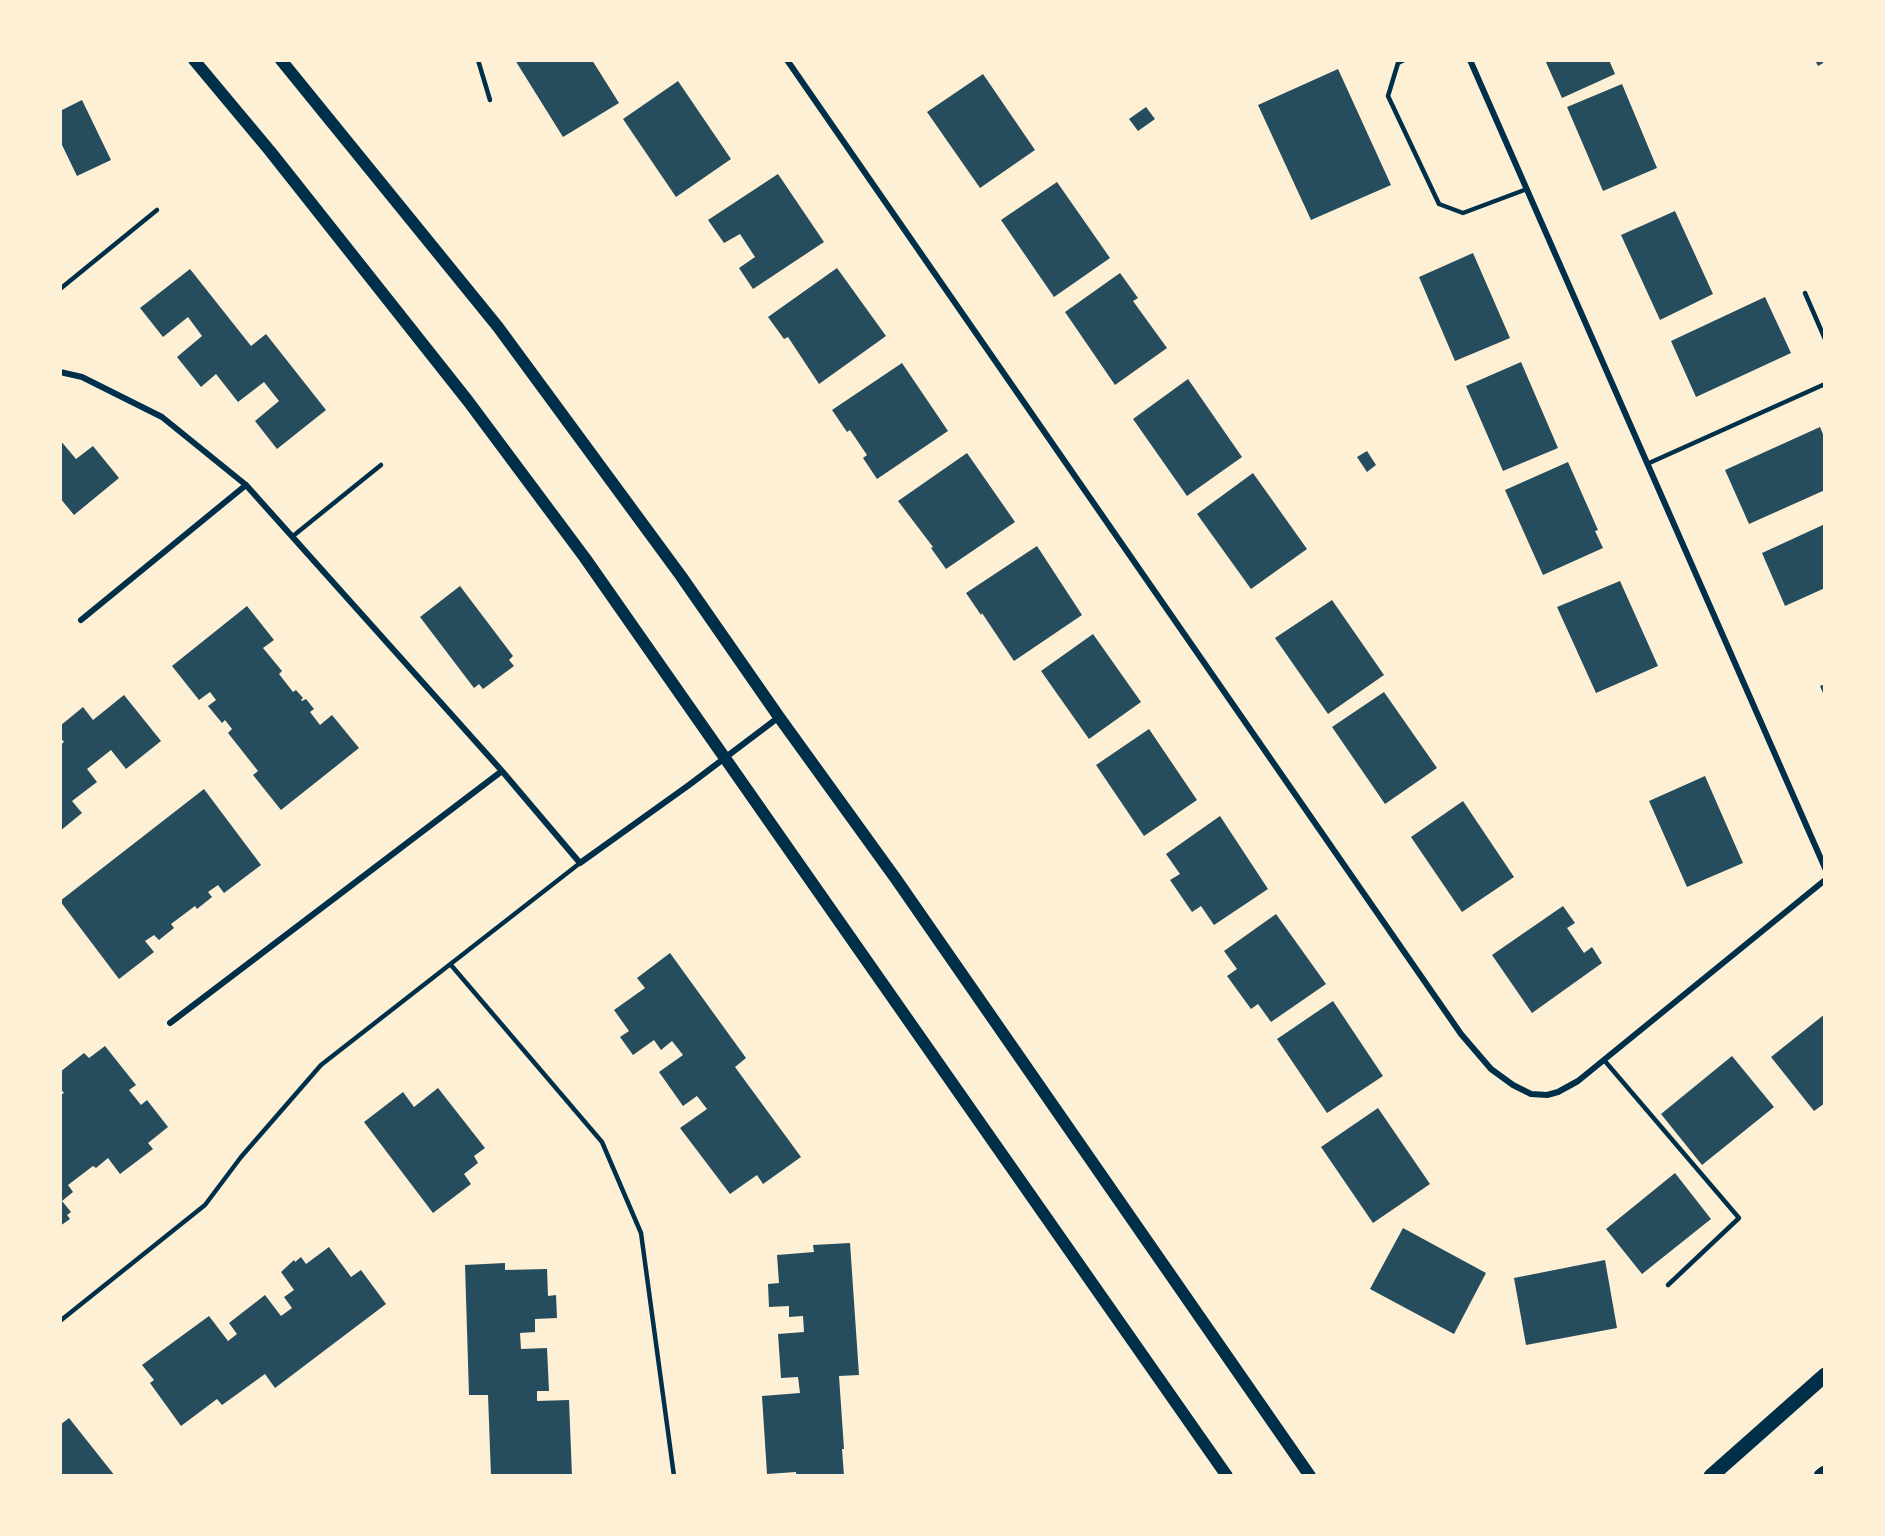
<!DOCTYPE html>
<html>
<head>
<meta charset="utf-8">
<style>
	body { margin:0 }
	#map { position:relative; width:1885px; height:1536px; overflow:hidden; background:#fdf0d5; font-family:"PT Sans",sans-serif }
	canvas { display:block }
	.frame { position:absolute; inset:0; border:62px solid #fdf0d5; pointer-events:none }
</style>
</head>
<body>
<div id="map">
<canvas width="1885" height="1536"></canvas>
<div class="frame"></div>
</div>
<script>
const g = document.querySelector('canvas').getContext('2d');
g.lineJoin = 'round';
function fillPath(path, color) { g.fillStyle = color; g.fill(path, 'evenodd'); }
const poly = rows => new Path2D(rows.map(r => 'M' + r).join(''));
function trace(path, color, width, dash) { g.strokeStyle = color; g.lineWidth = width; g.lineCap = dash ? 'butt' : 'round'; g.setLineDash(dash || []); g.stroke(path); }
fillPath(poly([
	[515,60,592,60,619,103,563,137],
	[1545,60,1609,60,1615,74,1562,98],
	[1815,60,1825,60,1825,62,1818,66],
	[1338,69,1391,185,1311,220,1258,105],
	[983,74,1035,150,980,188,927,112],
	[678,81,731,159,676,197,623,119],
	[1622,84,1657,168,1603,191,1567,107],
	[82,100,111,160,77,176,62,145,60,146,60,111],
	[1146,107,1155,119,1138,131,1129,119],
	[778,174,824,242,753,289,739,268,755,257,740,234,724,243,708,220],
	[1057,182,1110,258,1054,297,1001,220],
	[1675,211,1713,294,1660,320,1621,235],
	[1473,253,1510,338,1455,361,1419,277],
	[837,268,886,336,819,384,788,337,784,339,768,317],
	[190,269,251,346,266,334,326,410,277,449,255,421,279,401,264,382,238,402,216,374,201,387,177,357,202,336,188,317,163,337,140,308],
	[1120,273,1138,298,1133,301,1167,348,1115,385,1065,312],
	[1765,297,1791,353,1696,397,1671,341],
	[1521,362,1558,448,1503,471,1466,386],
	[902,363,948,431,877,479,863,458,867,455,850,430,847,432,832,410],
	[1188,379,1242,457,1187,496,1133,419],
	[1820,427,1825,439,1825,490,1749,524,1725,470],
	[60,440,76,459,93,446,119,478,74,515,60,498],
	[1367,451,1376,465,1367,472,1357,457],
	[967,453,1015,522,946,569,931,548,933,547,898,501],
	[1568,462,1598,530,1595,531,1603,548,1543,575,1505,490],
	[1253,473,1307,549,1251,589,1197,514],
	[1825,524,1825,588,1785,606,1762,553],
	[1037,546,1082,615,1014,661,982,613,981,615,966,593],
	[1620,581,1658,666,1596,693,1557,607],
	[460,586,513,656,509,660,514,666,483,689,479,684,474,688,420,617],
	[1332,600,1384,675,1328,714,1275,638],
	[247,606,274,640,263,648,282,671,279,674,293,692,296,690,303,698,301,700,302,701,306,699,314,709,310,712,320,725,332,715,359,748,281,810,253,775,258,771,228,733,232,729,225,720,222,723,208,706,216,700,210,692,199,700,172,666],
	[1093,634,1141,702,1089,739,1041,671],
	[1825,684,1825,698,1820,686],
	[1384,692,1437,768,1385,804,1332,727],
	[124,695,161,741,126,769,111,750,87,769,97,782,72,801,82,813,60,831,60,745,64,742,60,737,60,726,83,707,93,720],
	[1149,729,1197,800,1144,836,1096,765],
	[1705,776,1743,863,1687,887,1649,801],
	[204,789,261,865,224,893,218,885,208,892,212,897,197,909,195,906,171,924,174,928,159,940,154,935,145,941,154,952,119,979,60,901],
	[1463,801,1514,877,1462,912,1411,837],
	[1220,816,1268,889,1214,925,1201,906,1192,912,1170,880,1180,874,1166,854],
	[1563,906,1575,923,1567,928,1584,953,1592,947,1602,963,1532,1013,1492,955],
	[1276,914,1326,984,1271,1022,1258,1004,1251,1009,1227,976,1237,969,1224,951],
	[670,953,746,1058,735,1067,801,1157,763,1184,757,1175,730,1194,680,1128,707,1109,697,1096,683,1106,659,1072,683,1055,672,1041,661,1050,654,1040,633,1055,620,1037,629,1031,614,1010,645,988,637,978],
	[1333,1001,1383,1076,1327,1113,1277,1039],
	[1825,1014,1825,1103,1814,1111,1771,1057],
	[105,1046,136,1085,129,1090,141,1105,147,1100,168,1127,148,1143,153,1149,120,1174,108,1158,96,1168,93,1166,68,1185,73,1192,62,1201,71,1212,67,1215,70,1219,60,1226,60,1095,64,1093,60,1088,60,1072,84,1053,89,1058],
	[1732,1056,1774,1107,1702,1165,1661,1114],
	[438,1088,485,1148,474,1156,478,1163,464,1174,471,1184,433,1213,364,1122,403,1092,414,1107],
	[1378,1108,1430,1184,1373,1223,1321,1147],
	[1675,1173,1711,1219,1642,1274,1606,1229],
	[1403,1228,1486,1273,1454,1334,1370,1289],
	[850,1243,859,1375,839,1376,844,1449,842,1449,844,1476,796,1476,796,1472,767,1474,762,1396,800,1393,798,1377,781,1378,778,1334,804,1332,803,1316,789,1317,789,1306,769,1307,768,1284,779,1283,777,1255,814,1252,813,1245],
	[329,1247,351,1277,361,1270,386,1304,275,1388,265,1374,222,1405,217,1399,181,1426,150,1383,154,1380,142,1365,209,1316,228,1341,237,1334,229,1323,265,1295,281,1316,292,1308,284,1297,294,1290,281,1272,294,1260,295,1262,301,1257,306,1264],
	[1605,1260,1617,1328,1526,1345,1514,1278],
	[505,1263,505,1270,547,1269,548,1296,556,1295,557,1318,535,1319,535,1332,520,1333,521,1349,547,1348,549,1391,537,1391,537,1401,569,1400,572,1476,491,1476,488,1395,469,1395,465,1265],
	[69,1418,115,1476,60,1476,60,1425]
]), '#264d5e');
trace(poly([
	[478,60,490,100],
	[1404,60,1398,63,1388,96,1439,204,1463,213,1527,189],
	[60,289,157,210],
	[1805,293,1825,339],
	[1647,464,1825,384],
	[293,536,381,465],
	[451,965,602,1142,641,1233,674,1476],
	[1604,1060,1739,1218,1668,1285],
	[60,1321,205,1205,241,1157,321,1065,580,863]
]), '#003049', 4.5);
trace(poly([
	[787,60,1461,1034,1491,1069,1513,1085,1531,1094,1547,1095,1558,1092,1578,1081,1825,880],
	[1470,60,1825,868],
	[60,372,82,377,162,417,246,485,502,771,580,863,689,785,779,717],
	[81,620,246,485],
	[170,1023,502,771]
]), '#003049', 6);
trace(poly([
	[194,60,270,151,468,401,585,558,1227,1476],
	[281,60,498,327,681,576,779,717,896,879,1310,1476]
]), '#003049', 12);
trace(poly([
	[1711,1476,1825,1375],
	[1821,1476,1825,1473]
]), '#003049', 15);
</script>
</body>
</html>
